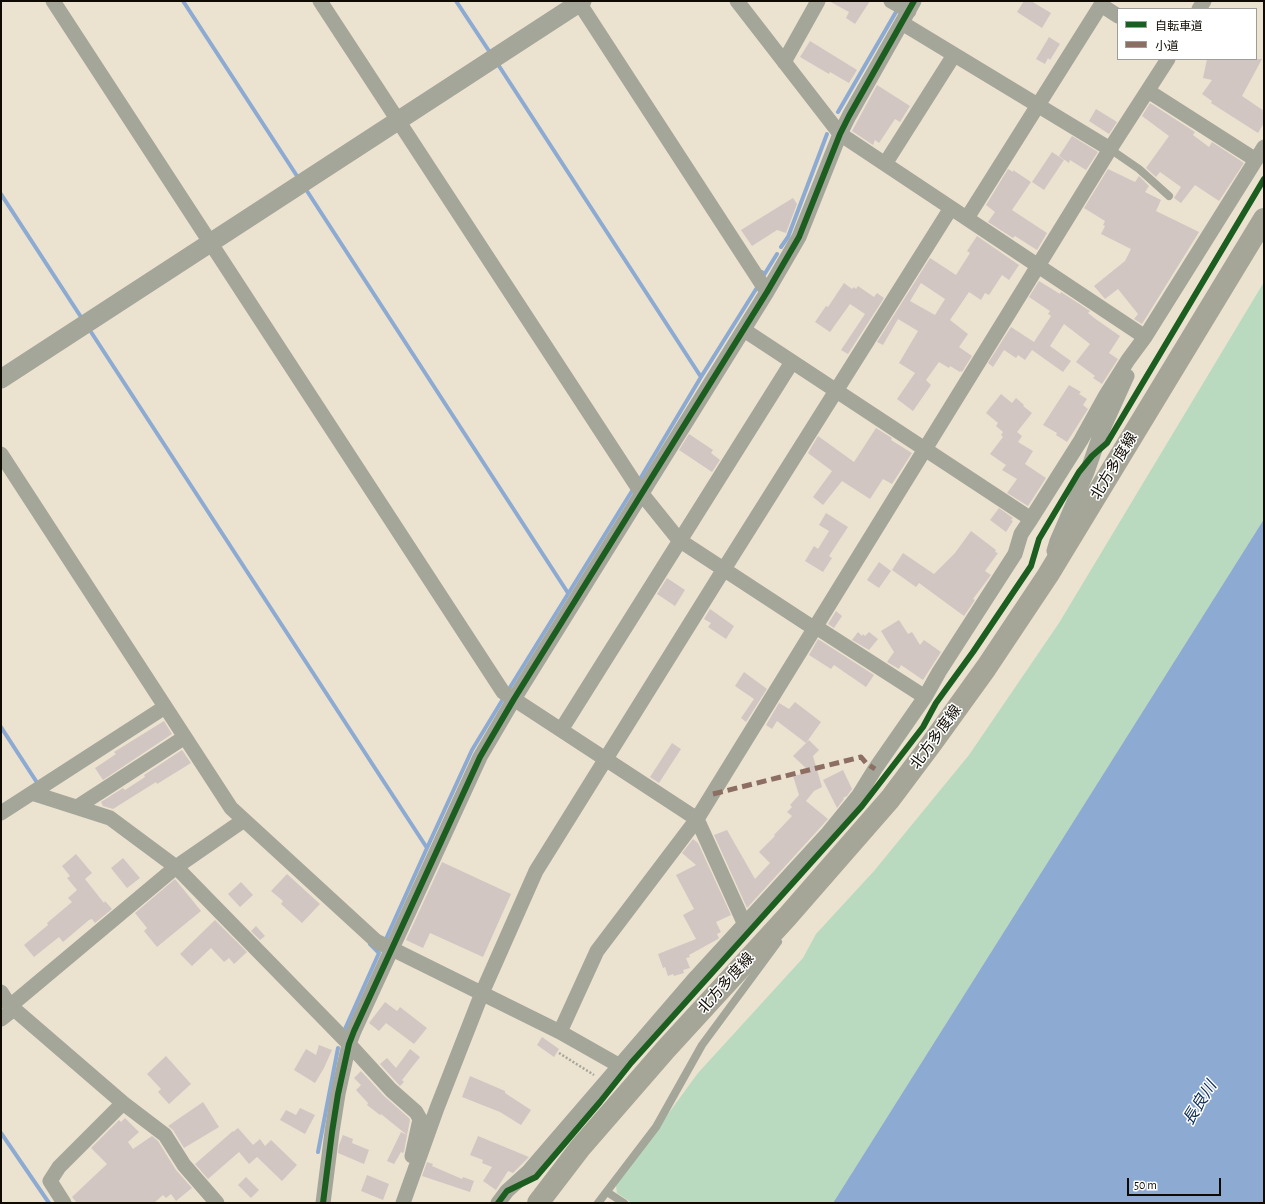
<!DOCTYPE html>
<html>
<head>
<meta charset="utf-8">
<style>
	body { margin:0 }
	#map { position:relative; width:1265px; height:1204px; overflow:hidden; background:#ece2d0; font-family:"Alegreya Sans","Noto Sans JP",sans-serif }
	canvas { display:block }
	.frame { position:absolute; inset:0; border:2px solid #100b02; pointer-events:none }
	.legend { position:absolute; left:1117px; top:8px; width:140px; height:52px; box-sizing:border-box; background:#fff; border:1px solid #9f9d9a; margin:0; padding:5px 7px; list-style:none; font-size:12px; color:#100b02 }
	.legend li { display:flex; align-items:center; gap:8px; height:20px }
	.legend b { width:20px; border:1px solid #9f9d9a }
	.scale { position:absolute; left:1127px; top:1178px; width:94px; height:18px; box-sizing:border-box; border:2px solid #100b02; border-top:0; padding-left:5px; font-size:12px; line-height:14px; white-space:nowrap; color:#100b02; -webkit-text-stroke:3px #fff; paint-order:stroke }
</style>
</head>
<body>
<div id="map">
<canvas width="1265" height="1204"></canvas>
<div class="frame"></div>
<ul class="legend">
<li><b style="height:5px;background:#1b5e20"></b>自転車道</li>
<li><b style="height:5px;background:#8d6e63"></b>小道</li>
</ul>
<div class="scale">50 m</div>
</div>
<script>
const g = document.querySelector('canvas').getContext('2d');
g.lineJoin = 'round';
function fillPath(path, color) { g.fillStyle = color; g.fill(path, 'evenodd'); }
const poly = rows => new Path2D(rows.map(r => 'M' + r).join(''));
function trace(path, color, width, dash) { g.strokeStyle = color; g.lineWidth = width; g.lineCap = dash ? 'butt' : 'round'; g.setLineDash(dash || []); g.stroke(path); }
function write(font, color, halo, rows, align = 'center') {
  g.font = font + ' "Alegreya Sans","Noto Sans JP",sans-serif'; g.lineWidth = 3; g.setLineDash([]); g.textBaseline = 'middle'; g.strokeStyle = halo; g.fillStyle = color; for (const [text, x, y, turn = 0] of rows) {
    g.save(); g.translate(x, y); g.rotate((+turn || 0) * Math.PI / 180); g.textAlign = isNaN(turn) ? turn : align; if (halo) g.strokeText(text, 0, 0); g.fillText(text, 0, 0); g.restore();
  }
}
fillPath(poly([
	[1264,282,1264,519,833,1203,632,1203,617,1193,616,1185,698,1073,803,958,816,934,874,871,969,755,1059,623]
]), '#b9dabe');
fillPath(poly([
	[1264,519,1264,1203,833,1203]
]), '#8dabd2');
trace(poly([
	[183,1,297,176],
	[456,1,489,51],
	[499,66,701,377],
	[838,112,896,12],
	[307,191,568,593],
	[1,194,81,317],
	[781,247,788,237,827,134],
	[762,272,764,275,777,254],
	[91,332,427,848,386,939],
	[640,479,701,377,758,286],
	[509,689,632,491],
	[1,727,36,781],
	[427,848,472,750,503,699],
	[345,1029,379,953,370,944],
	[1,1133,49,1203],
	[318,1152,338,1048]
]), '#8dabd2', 4);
fillPath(poly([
	[829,1,870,1,855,24,846,18,849,12],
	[1024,1,1031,1,1051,13,1042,28,1017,12],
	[1049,37,1060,44,1050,60,1048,58,1045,64,1036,59],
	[810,41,857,70,849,83,830,72,829,74,800,57],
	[1207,59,1262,59,1242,96,1264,111,1264,123,1258,133,1211,103,1212,101,1202,94,1212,80,1203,78],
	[877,85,910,106,900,122,895,119,879,143,875,140,873,145,852,131],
	[1150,103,1195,132,1193,135,1209,147,1212,142,1244,163,1219,201,1195,185,1181,203,1174,198,1181,187,1160,172,1156,177,1146,168,1169,136,1142,116],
	[1096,109,1117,122,1109,134,1089,121],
	[1072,136,1098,152,1086,170,1070,160,1069,163,1059,156],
	[1052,152,1064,160,1044,190,1032,182],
	[1008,169,1013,172,1013,170,1031,182,1012,210,1047,233,1037,250,1015,236,1013,238,988,222,995,212,986,205],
	[1108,169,1135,182,1139,176,1149,186,1145,192,1161,200,1156,211,1199,232,1142,324,1134,319,1138,314,1118,289,1105,299,1094,286,1125,261,1131,249,1101,234,1105,226,1103,225,1105,221,1084,208],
	[793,198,797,204,786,233,777,230,752,246,741,230],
	[977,236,1019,265,1009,280,1002,275,989,295,985,293,981,300,969,292,950,320,968,334,959,347,972,356,962,372,960,371,960,372,950,366,949,368,939,362,926,380,931,385,913,411,897,399,915,373,899,363,918,331,898,319,883,345,877,342,930,258,956,275,970,253,967,251],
	[921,283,945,299,935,315,910,301],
	[1039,281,1060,294,1061,292,1090,311,1088,313,1097,320,1120,336,1109,353,1118,359,1102,384,1093,378,1095,376,1076,362,1090,344,1064,324,1050,346,1071,361,1063,372,1032,350,1025,360,1018,355,1016,358,1004,350,993,367,988,363,1011,327,1034,342,1051,316,1048,314,1050,311,1029,297],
	[844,283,852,289,854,287,856,289,858,286,874,297,877,293,884,298,848,354,841,350,865,314,850,304,830,332,815,322,826,306,828,307],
	[1069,385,1081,392,1079,394,1087,399,1083,405,1088,409,1067,442,1056,435,1057,433,1043,425],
	[1001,394,1012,403,1016,398,1024,405,1023,406,1032,413,1017,432,1022,436,1018,442,1033,451,1025,464,1046,478,1028,506,1007,493,1017,479,1002,470,1006,465,990,454,1003,437,1001,435,1003,432,996,426,998,423,986,413],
	[876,428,892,438,891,440,912,453,892,484,883,479,870,499,842,481,823,505,813,497,832,471,808,453,818,436,854,462],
	[689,434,713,450,711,453,720,460,712,472,679,450],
	[999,508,1013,518,1011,520,1013,521,1006,532,990,520],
	[826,513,848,527,829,556,832,558,823,572,805,561,814,546,818,549,829,531,819,525],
	[971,531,996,550,995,552,998,553,985,571,991,575,973,599,975,600,964,616,919,583,916,587,892,570,903,553,934,574,955,553],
	[879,562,891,571,879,588,867,580],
	[667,578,685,590,675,606,657,594],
	[710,609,734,626,726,639,708,627,711,623,704,619],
	[836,611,842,616,834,628,828,624],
	[899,620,908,634,912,632,920,645,924,640,941,652,923,680,901,665,899,669,887,662,894,652,881,631],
	[858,632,862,636,863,634,865,636,869,632,878,639,869,650,852,640],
	[818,639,874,675,866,687,834,665,831,669,809,655],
	[744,672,767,689,746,722,741,718,754,699,735,686],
	[795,702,821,722,806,743,777,721,772,729,766,725,779,703,789,709],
	[164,721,172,734,103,780,95,768,116,754,114,752],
	[809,740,819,750,813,756,822,787,814,791,806,801,828,819,747,908,714,835,727,830,755,879,770,863,759,852,775,836,774,835,792,816,787,812,792,807,790,805,799,795,793,776,810,772,793,756],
	[672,743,681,749,659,783,650,777],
	[182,750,191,763,157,784,156,782,113,809,103,806,101,802,123,788,125,790,145,777,144,775],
	[843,770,852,789,847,796,843,798,844,799,837,808,823,780],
	[693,839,698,843,731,915,716,922,721,932,717,934,719,938,718,939,689,955,690,957,686,958,690,968,683,970,684,973,674,976,673,974,668,976,665,967,663,968,658,954,696,939,683,915,694,909,676,875,696,865,682,853],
	[76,854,92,873,85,879,104,903,105,901,112,909,95,923,92,919,89,920,63,942,59,937,34,957,24,945,48,925,47,923,72,902,68,898,77,890,67,878,70,876,62,866],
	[123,858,140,878,127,888,111,868],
	[442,862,511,894,483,957,430,933,423,948,406,940],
	[287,874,320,904,302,923,281,904,283,901,271,891],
	[175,879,201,911,157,947,144,931,147,928,135,913],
	[241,882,253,895,240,907,228,894],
	[215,920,247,952,234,964,229,958,224,962,211,948,192,966,180,954],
	[256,926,265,936,260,940,251,931],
	[385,1002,397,1011,400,1007,427,1028,414,1044,386,1023,379,1031,369,1023],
	[542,1037,559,1049,554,1057,537,1045],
	[319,1045,332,1050,324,1068,315,1083,294,1070,306,1049,316,1055],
	[410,1049,420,1057,402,1080,404,1082,400,1086,380,1064,387,1058,396,1068],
	[166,1056,191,1084,169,1104,158,1092,161,1089,147,1074],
	[361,1071,384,1096,409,1118,410,1120,407,1135,381,1114,380,1115,367,1105,368,1103,356,1090,361,1085,354,1078],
	[470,1076,505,1091,505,1093,531,1110,521,1125,500,1112,462,1097],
	[203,1102,219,1127,184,1148,173,1130,168,1126],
	[300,1108,315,1115,305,1134,280,1120,286,1110,296,1115],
	[125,1118,139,1132,128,1142,133,1149,152,1136,158,1141,176,1170,192,1188,176,1201,171,1194,166,1198,163,1195,154,1203,77,1203,72,1197,107,1164,91,1148,119,1120,121,1122],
	[238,1128,253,1145,260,1139,265,1146,271,1140,297,1165,282,1181,257,1157,249,1164,239,1152,208,1179,195,1164,233,1131,233,1132],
	[401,1132,407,1135,404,1152,403,1153,401,1152,394,1164,387,1161],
	[343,1135,353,1139,352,1143,369,1150,364,1164,338,1153,339,1145],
	[478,1136,529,1157,513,1173,508,1171,496,1190,483,1181,492,1167,482,1163,483,1160,470,1155],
	[427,1162,433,1164,432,1166,462,1179,463,1177,474,1181,470,1192,422,1176],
	[367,1175,389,1184,383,1200,361,1191],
	[246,1177,259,1190,251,1198,238,1185]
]), '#d2c6c2');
trace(poly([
	[1133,399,1264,179],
	[946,689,1031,566,1039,539,1051,519],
	[559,1053,594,1075]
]), '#a6a69a', 2.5, [2, 2]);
trace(poly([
	[1110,149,1139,169,1169,196],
	[607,1192,624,1203],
	[598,1203,656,1127,702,1045,778,942]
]), '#a3a699', 8);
trace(poly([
	[53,1,503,692,697,819,745,925],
	[320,1,642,494,679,540,815,629],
	[578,1,767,292],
	[737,1,840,134,1145,337],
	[891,1,909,11],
	[1103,1,1101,5,1118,16],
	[1199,9,1204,1],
	[902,23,1110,149],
	[784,62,818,1],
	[1148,91,1256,160],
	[885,164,954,55],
	[967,218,1101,5],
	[744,330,1031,519],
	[1,454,231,808,376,941,560,1032,620,1066],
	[1054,551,1057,541,1087,472,1099,438,1127,376],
	[816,627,925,697],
	[561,730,792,362],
	[32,793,110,818,176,867,349,1044,391,1090,416,1112,420,1119,412,1156],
	[77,807,185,737],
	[1,813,165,707],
	[1,992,10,1006,14,1009,123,1103,165,1135,184,1165,217,1203],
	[10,1006,176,867,244,820],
	[1,1019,14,1009],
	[560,1032,597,951,697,819,1110,149,1168,59],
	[64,1203,50,1181,59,1167,123,1103],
	[323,1203,332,1132,338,1094,349,1044,354,1031,480,757,514,699,767,292,799,237,840,134,849,116,914,1],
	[403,1203,437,1108,482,993,536,871,724,569,951,208],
	[498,1203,507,1191,529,1171,696,977,828,833,859,795,875,769,925,697,939,672,1015,554,1021,534,1031,519,1081,440,1106,395,1128,360,1145,337,1264,147]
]), '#a3a699', 15);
trace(poly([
	[1,379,582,1]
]), '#a3a699', 19);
trace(poly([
	[538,1203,580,1148,666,1049,787,917,890,799,932,743,986,668,1048,575,1264,219]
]), '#a6a698', 22);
trace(poly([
	[713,794,861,757,866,763,875,769]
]), '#8d6e63', 5, [10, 5]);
trace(poly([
	[323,1203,332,1132,338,1094,349,1044,354,1031,480,757,514,699,767,292,799,237,840,134,849,116,914,1],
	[498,1203,507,1191,536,1177,600,1102,631,1063,862,806,923,727,936,703,973,652,1031,566,1039,539,1079,472,1092,456,1107,443,1264,179]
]), '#1b5e20', 6);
write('15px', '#100b02', '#fff', [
	["北方多度線",1114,466,-59],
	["北方多度線",936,737,-54],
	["北方多度線",726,983,-48]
]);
write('italic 16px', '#0a2a53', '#fff', [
	["長良川",1200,1103,-58]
]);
</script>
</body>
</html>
